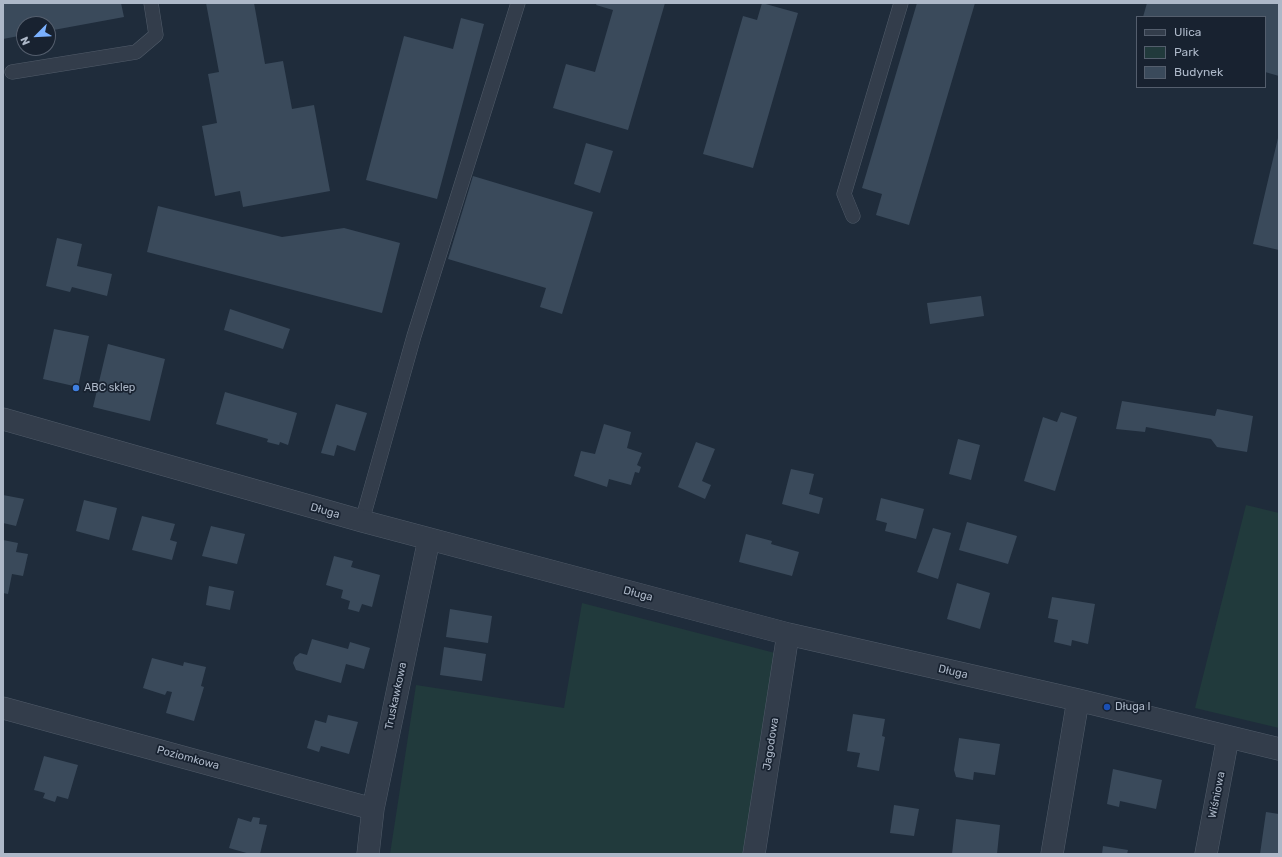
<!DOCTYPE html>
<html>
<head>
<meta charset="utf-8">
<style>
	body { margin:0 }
	#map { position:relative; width:1282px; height:857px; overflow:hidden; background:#1f2c3b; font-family:Rubik,sans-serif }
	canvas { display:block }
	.frame { position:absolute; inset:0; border:4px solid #adb8c8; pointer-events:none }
	.legend { position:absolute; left:1136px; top:16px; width:130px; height:72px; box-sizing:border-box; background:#182230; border:1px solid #545e6d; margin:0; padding:5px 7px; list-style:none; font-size:12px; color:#adb8c8 }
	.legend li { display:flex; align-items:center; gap:8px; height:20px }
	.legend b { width:20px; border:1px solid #545e6d }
	.north { position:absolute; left:16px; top:16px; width:40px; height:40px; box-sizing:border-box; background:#182230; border:1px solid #545e6d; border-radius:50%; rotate:246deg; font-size:11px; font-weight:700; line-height:16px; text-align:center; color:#adb8c8 }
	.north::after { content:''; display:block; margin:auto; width:14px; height:18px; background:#7bb1ff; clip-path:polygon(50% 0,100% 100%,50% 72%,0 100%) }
</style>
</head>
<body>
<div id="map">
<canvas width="1282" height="857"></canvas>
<div class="frame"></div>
<ul class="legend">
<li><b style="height:5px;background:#333d4b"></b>Ulica</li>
<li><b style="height:11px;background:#213a3c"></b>Park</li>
<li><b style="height:11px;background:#3a4a5b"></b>Budynek</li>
</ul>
<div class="north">N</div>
</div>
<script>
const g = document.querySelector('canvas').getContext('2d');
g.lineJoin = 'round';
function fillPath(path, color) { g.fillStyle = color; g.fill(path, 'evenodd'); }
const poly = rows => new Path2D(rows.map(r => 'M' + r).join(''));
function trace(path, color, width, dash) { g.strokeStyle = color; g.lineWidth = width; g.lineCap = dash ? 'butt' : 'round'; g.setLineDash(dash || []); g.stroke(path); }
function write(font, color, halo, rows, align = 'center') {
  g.font = font + ' Rubik,sans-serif'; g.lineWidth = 3.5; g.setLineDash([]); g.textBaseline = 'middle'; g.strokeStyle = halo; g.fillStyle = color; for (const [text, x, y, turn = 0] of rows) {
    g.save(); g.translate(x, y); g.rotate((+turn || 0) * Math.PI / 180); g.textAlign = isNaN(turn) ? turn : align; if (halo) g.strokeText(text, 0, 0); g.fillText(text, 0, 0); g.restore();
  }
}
fillPath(poly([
	[1246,505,1279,513,1279,728,1195,708],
	[582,603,775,653,744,854,390,854,416,685,564,708]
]), '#213a3c');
fillPath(poly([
	[3,3,121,3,124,17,48,31,48,24,24,24,24,35,3,39],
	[206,3,254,3,265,64,283,61,292,109,314,105,330,191,243,207,240,191,215,196,202,126,217,123,208,74,219,72],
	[597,3,665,3,628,130,553,108,566,64,595,72,613,10,596,5],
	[762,3,798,13,753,168,703,154,743,16,757,20],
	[917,3,975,3,909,225,876,215,882,194,862,188],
	[1147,3,1279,3,1279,76,1265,72,1265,17,1143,17],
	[461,18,484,24,437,199,366,180,404,36,453,49],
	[1278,138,1279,138,1279,250,1253,244],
	[586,143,613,151,600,193,574,184],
	[473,176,593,212,562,314,540,307,546,288,448,259],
	[158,206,282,237,344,228,400,243,382,313,147,252],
	[57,238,82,244,77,266,112,274,107,296,72,287,70,292,46,286],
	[981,296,984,316,930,324,927,303],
	[230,309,290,329,283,349,224,330],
	[54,329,89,336,78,387,43,379],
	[108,344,165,359,150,421,93,407],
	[225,392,297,413,288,445,280,442,279,445,267,442,268,439,216,424],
	[1122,401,1215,416,1217,409,1253,416,1247,452,1217,447,1211,439,1146,427,1145,432,1116,429],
	[336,404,367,413,355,451,337,445,334,456,321,453],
	[1061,412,1077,417,1055,491,1024,481,1043,417,1057,422],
	[604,424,631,432,627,448,642,453,637,465,641,467,639,473,635,472,631,485,609,479,607,487,574,476,581,451,595,454],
	[958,439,980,445,971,480,949,474],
	[696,442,715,449,702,481,711,485,705,499,678,487],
	[791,469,814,474,809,494,823,498,819,514,782,504],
	[3,495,24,499,16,526,3,523],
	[881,498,924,509,916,539,885,531,887,523,876,520],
	[84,500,117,508,109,540,76,531],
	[142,516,175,524,170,540,177,542,172,560,132,550],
	[967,522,1017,536,1008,564,959,550],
	[211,526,245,534,237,564,202,556],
	[933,528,951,533,938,579,917,572],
	[746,534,772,541,771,544,799,552,792,576,739,562],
	[3,540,18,543,16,552,28,554,23,576,12,574,8,594,3,593],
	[334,556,353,561,351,567,380,575,372,607,362,604,359,612,348,609,350,601,341,598,343,590,326,585],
	[957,583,990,593,980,629,947,619],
	[209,586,234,591,230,610,206,605],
	[1052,597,1095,604,1088,644,1072,640,1071,646,1054,642,1058,620,1048,618],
	[450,609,492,616,488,643,446,637],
	[312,639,348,649,350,642,370,648,364,669,346,664,341,683,296,670,293,663,295,657,300,653,307,655],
	[444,647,486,654,482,681,440,675],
	[152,658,183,666,184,662,206,667,201,686,204,687,194,721,166,713,172,692,167,691,165,695,143,688],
	[853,714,885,719,882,736,885,737,879,771,857,767,860,753,847,751],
	[328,715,358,722,349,754,321,746,319,752,307,748,315,720,326,723],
	[959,738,1000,744,995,775,974,772,973,780,956,777,954,770],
	[44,756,78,765,68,799,57,796,55,802,43,798,45,793,34,790],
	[1113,769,1162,780,1156,809,1120,801,1119,807,1107,804],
	[894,805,919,809,914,836,890,833],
	[1266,812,1279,814,1279,854,1260,854],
	[253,817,260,818,259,824,267,825,260,854,250,854,229,848,238,818,251,822],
	[956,819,1000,825,997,854,952,854],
	[1103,846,1128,850,1127,854,1102,854]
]), '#3a4a5b');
const lane = poly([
	[12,72,136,52,156,35,151,3],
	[853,216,844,194,901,3],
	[362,521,414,336,518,3]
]);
const street = poly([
	[3,419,362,521,788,634,1078,700,1279,749],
	[3,708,373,809],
	[368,854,373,809,429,539],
	[754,854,788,634],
	[1052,854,1078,700],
	[1206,854,1228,737]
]);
trace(lane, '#505b69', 15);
trace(street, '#505b69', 23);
trace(lane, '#333d4b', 14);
trace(street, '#333d4b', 22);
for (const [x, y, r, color] of [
	[76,388,4,"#3f7fe0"],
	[1107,707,4,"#1a4fb4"]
]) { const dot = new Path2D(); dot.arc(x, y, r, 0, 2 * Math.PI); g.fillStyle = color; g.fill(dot); trace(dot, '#182230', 1.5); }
write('11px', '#adb8c8', '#182230', [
	["ABC sklep",84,388],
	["Długa I",1115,707]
], 'left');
write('11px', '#adb8c8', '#182230', [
	["Długa",325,511,16],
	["Długa",638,594,15],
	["Długa",953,672,13],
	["Truskawkowa",396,696,-78],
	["Jagodowa",771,744,-81],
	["Poziomkowa",188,758,15],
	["Wiśniowa",1217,795,-79]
]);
</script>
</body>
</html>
